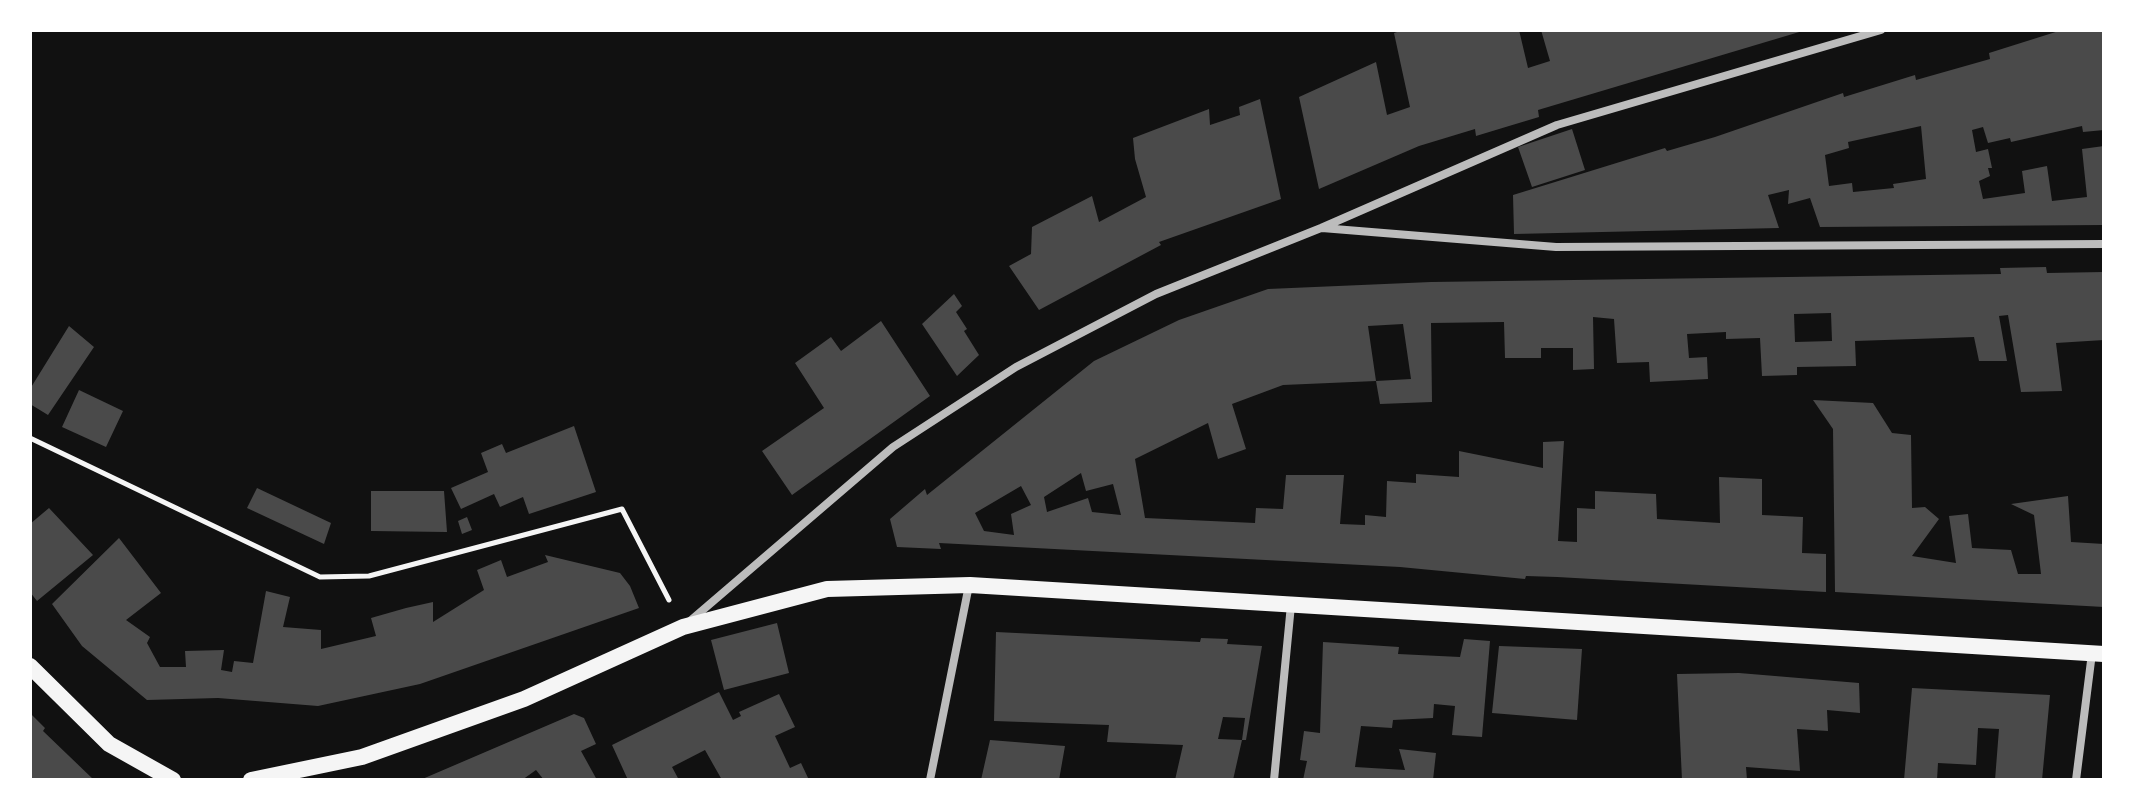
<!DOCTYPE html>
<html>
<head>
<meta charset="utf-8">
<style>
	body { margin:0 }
	#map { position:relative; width:2134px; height:810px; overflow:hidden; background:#111; font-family:"Exo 2",sans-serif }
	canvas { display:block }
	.frame { position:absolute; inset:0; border:32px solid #fff; pointer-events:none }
</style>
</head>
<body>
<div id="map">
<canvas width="2134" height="810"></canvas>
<div class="frame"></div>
</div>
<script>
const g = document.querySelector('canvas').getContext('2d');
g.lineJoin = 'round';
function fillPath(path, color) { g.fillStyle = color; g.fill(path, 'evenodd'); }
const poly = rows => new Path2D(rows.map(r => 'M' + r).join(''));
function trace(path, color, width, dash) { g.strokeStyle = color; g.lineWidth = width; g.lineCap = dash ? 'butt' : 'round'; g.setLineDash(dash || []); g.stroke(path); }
fillPath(poly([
	[1403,30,1519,30,1528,68,1550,61,1541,30,1806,30,1538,110,1539,117,1509,126,1476,136,1475,129,1419,146,1319,189,1299,97,1376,62,1387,115,1410,107,1394,33],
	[2062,30,2104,30,2104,130,2083,132,2082,126,2011,142,2010,138,1988,143,1983,127,1972,130,1976,152,1988,149,1992,168,1988,168,1990,176,1979,181,1983,199,2025,193,2022,171,2047,166,2052,201,2087,197,2082,149,2104,146,2104,225,1820,227,1810,198,1788,204,1789,190,1768,195,1779,228,1514,234,1513,195,1665,148,1667,151,1715,137,1843,93,1844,97,1915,75,1916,80,1990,59,1989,53],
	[1921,126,1926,179,1893,184,1894,188,1853,192,1852,183,1829,186,1825,155,1849,148,1848,142],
	[1260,99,1281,199,1159,242,1161,245,1039,310,1009,266,1031,254,1032,227,1092,196,1099,222,1146,197,1135,159,1133,138,1209,109,1210,125,1240,115,1239,107],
	[1572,129,1585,170,1532,187,1518,147],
	[2046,267,2047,273,2104,272,2104,340,2056,343,2062,391,2021,392,2008,315,1999,316,2007,361,1979,361,1974,337,1855,341,1856,366,1797,367,1797,375,1762,376,1760,338,1726,339,1726,332,1687,334,1689,358,1707,357,1708,379,1650,382,1649,362,1617,363,1614,319,1593,317,1594,369,1573,370,1573,348,1541,348,1541,358,1505,358,1504,322,1431,323,1432,402,1380,404,1376,381,1411,379,1403,324,1368,326,1376,381,1283,385,1232,404,1246,449,1218,459,1208,423,1135,459,1145,518,1255,523,1256,508,1283,509,1286,475,1344,475,1340,524,1365,525,1365,515,1386,517,1387,481,1416,483,1416,474,1459,477,1459,451,1543,468,1543,442,1564,441,1558,541,1577,542,1577,508,1595,509,1595,491,1656,494,1657,519,1720,523,1719,477,1762,479,1762,515,1803,517,1802,553,1826,554,1826,592,1557,577,1526,576,1525,579,1400,567,939,543,941,549,897,547,890,519,925,489,927,495,1094,361,1179,320,1268,289,1431,282,2001,274,2000,268],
	[1831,313,1832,341,1795,342,1794,314],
	[1081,473,1086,491,1113,484,1121,515,1092,512,1088,498,1047,512,1044,497],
	[1021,486,1031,505,1011,514,1014,535,984,531,975,513],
	[954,294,962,306,956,312,967,329,964,331,979,355,957,376,922,324],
	[881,321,930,396,792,495,762,451,824,408,795,363,831,337,841,351],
	[69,326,94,347,48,415,30,404,30,389],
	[79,390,123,411,106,447,62,427],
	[1813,400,1873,403,1892,433,1911,435,1912,508,1925,507,1939,519,1912,556,1956,563,1949,516,1968,514,1972,548,2011,550,2018,574,2041,574,2034,515,2011,504,2068,496,2071,542,2104,544,2104,607,1835,592,1833,429],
	[574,426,596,492,529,514,523,497,500,507,494,494,461,509,451,488,488,472,481,453,502,444,506,453],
	[257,488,331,523,324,544,247,508],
	[371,491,444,491,447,532,371,531],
	[49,508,93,555,37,601,30,592,30,524],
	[467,517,472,530,462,534,458,521],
	[119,538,161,593,126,620,150,637,147,643,160,667,186,667,185,651,224,650,221,670,232,672,234,661,253,663,266,591,290,597,283,627,321,630,321,649,376,636,371,618,406,608,433,602,433,622,484,590,477,570,501,560,507,577,548,562,545,555,620,573,630,586,639,608,420,684,318,706,218,698,147,700,82,646,52,604],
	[777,623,789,673,724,690,711,640],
	[996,632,1200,642,1201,638,1228,639,1227,644,1262,646,1246,740,1242,740,1233,780,1175,780,1183,745,1107,742,1109,725,994,721],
	[1223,717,1245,718,1242,740,1218,739],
	[1464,639,1490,641,1482,737,1452,735,1455,706,1434,704,1433,718,1393,720,1392,728,1361,726,1355,767,1405,770,1399,749,1436,753,1433,780,1303,780,1307,761,1300,760,1304,731,1320,733,1323,642,1399,647,1398,654,1460,657],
	[1499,646,1582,649,1577,720,1492,713],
	[1739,673,1859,683,1860,713,1827,710,1828,731,1797,729,1800,771,1746,767,1747,780,1682,780,1677,674],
	[1912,688,2050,695,2042,780,1995,780,1999,729,1978,728,1976,765,1938,763,1937,780,1904,780],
	[719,692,733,720,741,716,739,712,779,694,795,727,775,736,790,768,801,763,809,780,722,780,705,750,672,767,679,780,628,780,612,745],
	[30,713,45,728,43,731,94,780,30,780],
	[574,714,584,718,596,744,581,751,597,780,544,780,536,770,522,780,420,780],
	[990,740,1065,746,1059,780,981,780]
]), '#4a4a4a');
trace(poly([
	[30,438,320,577,369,576,622,509,669,600]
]), '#f5f5f5', 5);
trace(poly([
	[1322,228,1556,247,2104,244],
	[690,621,893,447,1016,367,1156,294,1321,228,1557,125,1881,30],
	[930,780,969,585],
	[1274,780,1291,605],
	[2076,780,2092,653]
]), '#bcbcbc', 8);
trace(poly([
	[30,666,109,744,173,780],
	[251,780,362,757,524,699,683,627,827,589,970,585,2104,654]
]), '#f5f5f5', 16);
</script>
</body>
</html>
